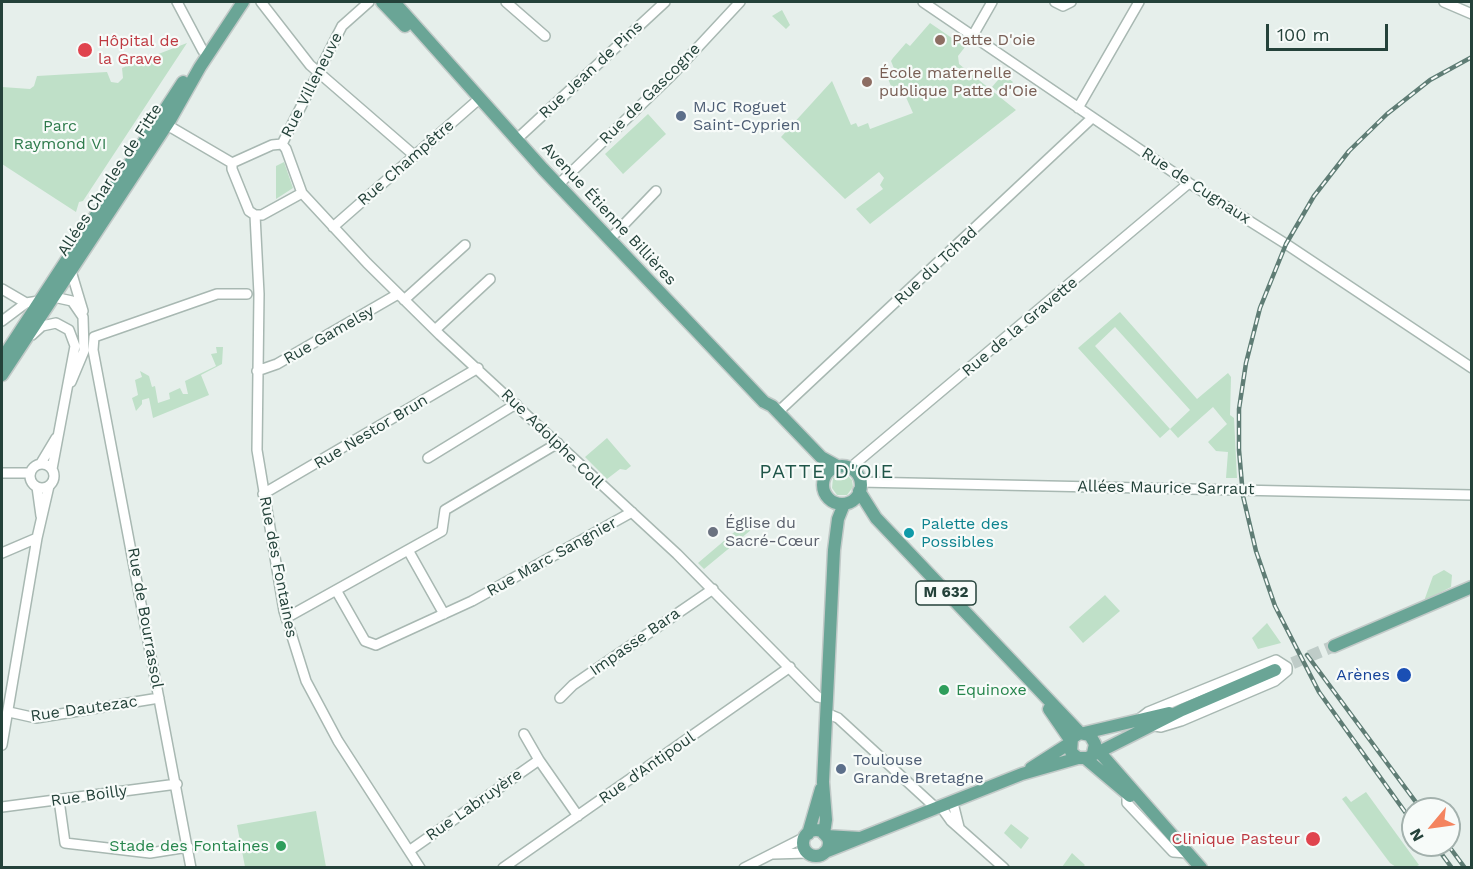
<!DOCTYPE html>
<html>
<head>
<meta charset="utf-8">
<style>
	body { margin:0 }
	#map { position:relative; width:1473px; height:869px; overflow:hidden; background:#e6efeb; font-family:"Work Sans",sans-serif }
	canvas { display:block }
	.frame { position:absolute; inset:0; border:3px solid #24423a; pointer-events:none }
	.north { position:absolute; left:1401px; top:797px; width:60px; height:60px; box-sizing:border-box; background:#f7fbf9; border:2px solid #a3b1ad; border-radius:50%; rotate:241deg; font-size:16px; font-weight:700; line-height:24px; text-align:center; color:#24423a }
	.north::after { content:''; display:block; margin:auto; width:21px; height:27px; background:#f4845f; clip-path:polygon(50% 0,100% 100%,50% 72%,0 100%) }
	.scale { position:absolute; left:1266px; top:24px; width:122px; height:27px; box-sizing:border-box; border:3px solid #24423a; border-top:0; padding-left:8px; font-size:18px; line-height:21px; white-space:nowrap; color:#24423a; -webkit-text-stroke:4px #f7fbf9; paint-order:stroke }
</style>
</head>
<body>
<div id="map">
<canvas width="1473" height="869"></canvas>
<div class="frame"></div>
<div class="north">N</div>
<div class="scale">100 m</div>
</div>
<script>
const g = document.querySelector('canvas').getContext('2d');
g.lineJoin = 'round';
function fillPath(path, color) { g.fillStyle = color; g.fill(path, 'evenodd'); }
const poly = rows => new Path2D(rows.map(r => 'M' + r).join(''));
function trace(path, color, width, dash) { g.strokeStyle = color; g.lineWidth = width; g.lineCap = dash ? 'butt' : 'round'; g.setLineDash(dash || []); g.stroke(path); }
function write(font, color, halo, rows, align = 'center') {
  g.font = font + ' "Work Sans",sans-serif'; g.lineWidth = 4.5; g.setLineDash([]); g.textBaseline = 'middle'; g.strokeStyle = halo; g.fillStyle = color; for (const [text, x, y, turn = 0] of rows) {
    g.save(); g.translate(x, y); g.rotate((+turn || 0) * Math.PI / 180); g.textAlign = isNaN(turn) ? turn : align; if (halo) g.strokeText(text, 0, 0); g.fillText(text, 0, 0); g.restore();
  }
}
fillPath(poly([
	[782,10,790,25,786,29,772,16],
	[930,23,965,47,958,56,959,64,1016,110,870,224,856,209,883,189,880,185,884,178,879,172,845,199,781,137,832,81,851,125,856,123,858,127,868,123,870,129,913,113,905,95,896,98,886,74,895,71,891,61,893,58,906,43,910,46],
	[187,43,83,201,79,202,76,212,2,164,2,87,30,89,34,86,37,76,107,72,111,82,118,83,123,78,122,68],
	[1003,74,1013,82,1002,95,992,87],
	[648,114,666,134,623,174,605,154],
	[284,162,293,188,276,199,276,166],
	[1120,312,1197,399,1228,373,1231,377,1230,415,1234,418,1237,478,1226,478,1228,452,1216,451,1208,442,1227,424,1213,407,1178,438,1170,429,1160,438,1078,348],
	[1115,327,1190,410,1170,429,1095,346],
	[216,347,223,347,222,364,201,375,209,395,153,418,149,398,142,400,142,404,136,411,132,398,138,395,135,380,142,377,140,371,149,376,152,387,155,386,158,403,170,399,169,393,180,388,183,394,188,394,185,381,216,366,211,354,217,353],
	[607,438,631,466,626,470,620,469,607,479,585,457],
	[839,475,847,475,852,480,853,487,847,495,837,495,832,488,833,478],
	[752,517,758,524,727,550,704,569,698,563],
	[1444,570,1452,575,1451,587,1424,601,1433,576],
	[1105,595,1120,611,1083,643,1069,627],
	[1267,623,1281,643,1258,649,1252,638],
	[1366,792,1419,865,1415,867,1396,867,1390,863,1342,799,1346,796,1351,802],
	[316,811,326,867,245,867,237,825],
	[1011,824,1029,838,1021,849,1004,833],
	[1072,853,1085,865,1083,867,1062,867]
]), '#bfe0c8');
trace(poly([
	[1276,670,1334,646]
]), '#bfccc8', 12, [12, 6]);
const minor = poly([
	[177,2,203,51],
	[261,2,310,65,415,156],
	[506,2,545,36],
	[923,2,1189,183,1286,244,1472,368],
	[1055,2,1063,6,1071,2],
	[1444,2,1472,14],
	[972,37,992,2],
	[1078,108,1139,2],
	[162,122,232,163],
	[517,139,665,2],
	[282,144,342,26,369,2],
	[232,163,272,145,282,144,286,149,302,193,262,215,255,215],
	[232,163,232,169,249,211,255,215],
	[558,185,673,74,740,2],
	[302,193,367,263,440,335,677,554,818,697,826,699],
	[255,215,259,294,257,450,284,611,306,681,338,741,420,868],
	[333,227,479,99],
	[610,239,656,191],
	[71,271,83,311],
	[2,289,26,303,39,301],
	[49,296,72,301,83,317,84,351,71,382],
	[404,300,465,245],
	[2,321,26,303],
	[435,330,490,279],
	[32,335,42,326,56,323,69,330,75,346,52,469],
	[94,337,93,350,191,868],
	[94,337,217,294,247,294],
	[257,371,277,364,398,294],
	[778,412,1092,118],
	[428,458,516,404],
	[41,463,56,438],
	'30 476a12 12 0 1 1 24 0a12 12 0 1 1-24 0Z',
	[850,468,1189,183],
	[2,473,30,473],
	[860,482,1472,495],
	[37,487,41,516],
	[263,494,478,368],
	[408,550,444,614],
	[2,553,37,538],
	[336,590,365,641,376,645,472,601,632,512],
	[286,618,442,531,445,510,558,443],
	[560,698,573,685,713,589],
	[9,712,36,718,159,698],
	[826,713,838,718,937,809],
	[1139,719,1148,712,1276,660,1287,667,1287,671,1275,681,1181,721,1161,727,1155,726],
	[524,734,539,760],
	[2,745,37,538,49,486],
	[1127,794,1127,803,1173,852,1187,853],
	[59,800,65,843,150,853,188,847],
	[953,803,959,827],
	[2,807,177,784],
	[941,807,951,821,1004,868],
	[409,851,539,760,578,816],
	[773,854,808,853],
	[503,868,790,667],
	[744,868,805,837]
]);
const major = poly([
	[382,2,405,26],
	[394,2,543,169,764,402,772,406,821,457,839,467],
	[2,359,183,82],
	[2,375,170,120,200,67,243,2],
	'823 485a19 19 0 1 1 38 0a19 19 0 1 1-38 0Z',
	[859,491,876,518,1080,733],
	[1334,646,1472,587],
	[1049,709,1071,741],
	[1084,733,1169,713],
	[1095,747,1201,868],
	[1093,753,1095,744,1090,735,1080,733,1072,738,1071,752,1078,758,1087,758,1182,710,1275,670],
	[1085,758,1130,796],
	[1031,768,1070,743],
	'803 843a13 13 0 1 1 26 0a13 13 0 1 1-26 0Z',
	[808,834,821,789],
	[824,834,826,820,823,782,834,550,838,519,844,504],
	[826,836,860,838],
	[825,852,1022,774,1078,758]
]);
trace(minor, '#a8b8b2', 12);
trace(major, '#c2cac8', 15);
trace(minor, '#fff', 9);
trace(major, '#6aa596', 12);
const rail = poly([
	[1307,655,1421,809],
	[1413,823,1319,692,1275,606,1256,551,1243,496,1239,450,1239,409,1246,363,1260,308,1286,244,1314,196,1349,151,1387,114,1430,80,1472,57],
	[1435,845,1452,868],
	[1448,845,1465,868]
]);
trace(rail, '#5f7d75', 4.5);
trace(rail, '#f7fbf9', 2, [7]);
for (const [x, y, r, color] of [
	[940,40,6,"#8d6e63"],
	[85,50,8,"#e0444e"],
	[867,82,6,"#8d6e63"],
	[681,116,6,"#5c6f8a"],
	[713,532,6,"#6b7280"],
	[909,533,6,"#0f9aa8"],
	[1404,675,8,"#1a4fb4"],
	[944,690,6,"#2e9e5b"],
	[841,769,6,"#5c6f8a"],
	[1313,839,8,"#e0444e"],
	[281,846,6,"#2e9e5b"]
]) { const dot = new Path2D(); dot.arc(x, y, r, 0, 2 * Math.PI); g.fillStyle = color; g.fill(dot); trace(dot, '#f7fbf9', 2); }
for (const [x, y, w] of [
	[946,593,60]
]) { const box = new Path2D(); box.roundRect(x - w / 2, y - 12, w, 24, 4.5); g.fillStyle = '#f7fbf9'; g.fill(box); trace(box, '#24423a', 1.5); }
write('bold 15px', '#24423a', null, [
	["M 632",946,593]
]);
write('16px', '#785e54', '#f7fbf9', [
	["Patte D'oie",952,40],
	["École maternelle",879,73],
	["publique Patte d'Oie",879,91]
], 'left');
write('16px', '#be3a42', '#f7fbf9', [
	["Hôpital de",98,41],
	["la Grave",98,59],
	["Clinique Pasteur",1300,839,"right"]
], 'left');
write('16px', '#24423a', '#f7fbf9', [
	["Rue Jean de Pins",591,70,-43],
	["Rue Villeneuve",312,85,-63],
	["Rue de Gascogne",650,94,-45],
	["Rue Champêtre",406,163,-41],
	["Allées Charles de Fitte",110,180,-57],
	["Rue de Cugnaux",1196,186,33],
	["Avenue Étienne Billières",609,214,47],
	["Rue du Tchad",936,266,-43],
	["Rue de la Gravette",1020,327,-40],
	["Rue Gamelsy",329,335,-30],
	["Rue Nestor Brun",371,432,-31],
	["Rue Adolphe Coll",552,439,44],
	["Allées Maurice Sarraut",1166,488,1],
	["Rue Marc Sangnier",552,557,-29],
	["Rue des Fontaines",278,567,79],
	["Rue de Bourrassol",145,618,80],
	["Impasse Bara",635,642,-35],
	["Rue Dautezac",84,709,-8],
	["Rue d'Antipoul",647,768,-35],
	["Rue Boilly",89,796,-8],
	["Rue Labruyère",474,805,-35]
]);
write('16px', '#4e5e75', '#f7fbf9', [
	["MJC Roguet",693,107],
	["Saint-Cyprien",693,125],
	["Toulouse",853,760],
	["Grande Bretagne",853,778]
], 'left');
write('16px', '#2d7a4b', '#f7fbf9', [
	["Parc",60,126],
	["Raymond VI",60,144]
]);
write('16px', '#5b616d', '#f7fbf9', [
	["Église du",725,523],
	["Sacré-Cœur",725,541]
], 'left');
write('16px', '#0d838f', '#f7fbf9', [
	["Palette des",921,524],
	["Possibles",921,542]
], 'left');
write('16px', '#164399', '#f7fbf9', [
	["Arènes",1390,675]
], 'right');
write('16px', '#27864d', '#f7fbf9', [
	["Equinoxe",956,690],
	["Stade des Fontaines",269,846,"right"]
], 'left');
g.letterSpacing = '1.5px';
write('20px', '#1f5548', '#f7fbf9', [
	["PATTE D'OIE",827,472]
]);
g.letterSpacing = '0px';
</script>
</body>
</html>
